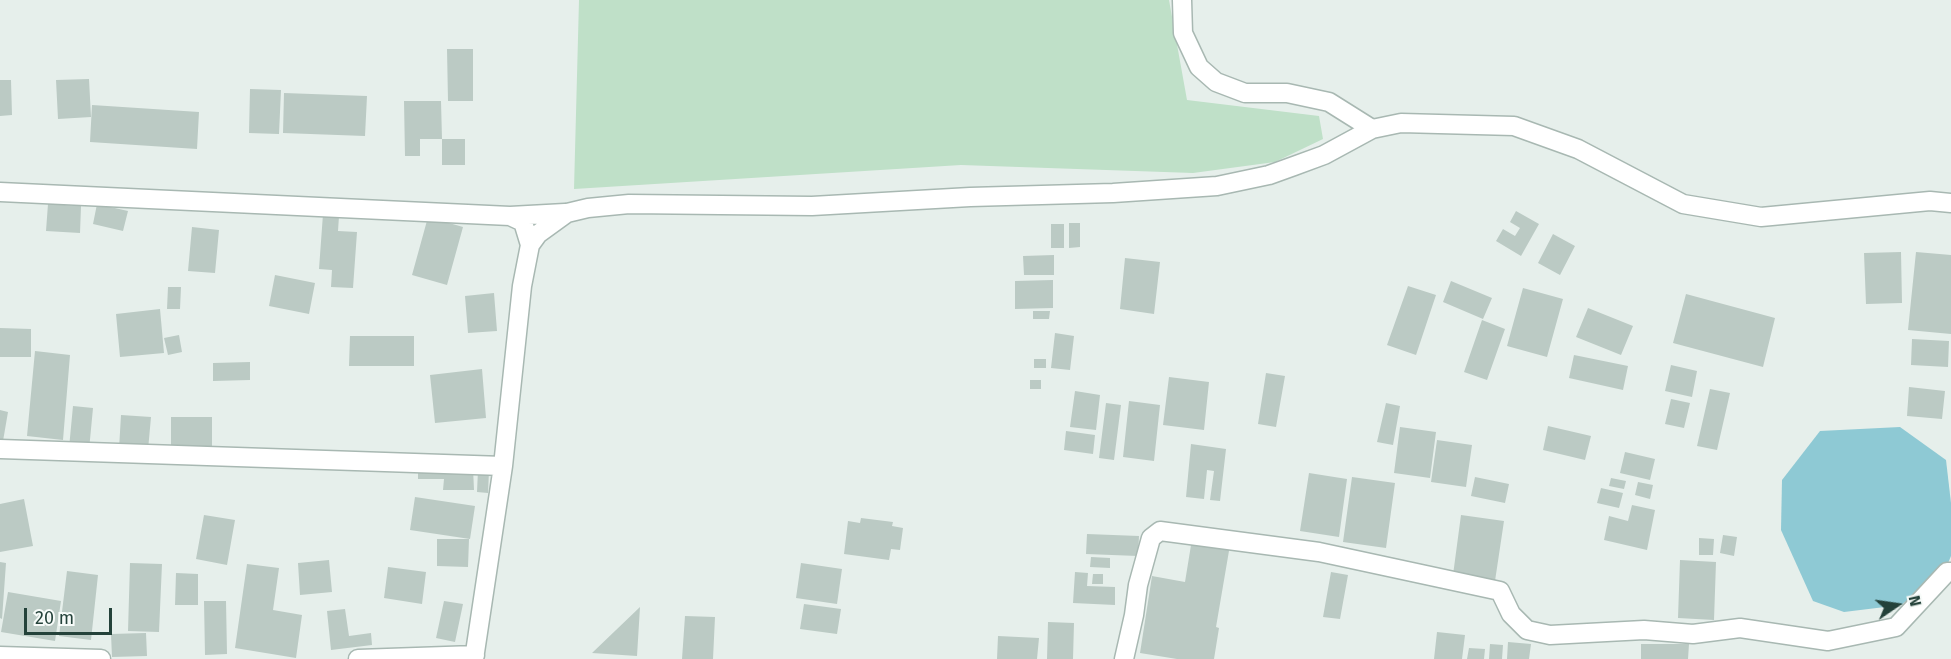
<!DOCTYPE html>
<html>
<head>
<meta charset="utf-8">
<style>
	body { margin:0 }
	#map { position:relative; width:1951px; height:659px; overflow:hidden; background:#e6efeb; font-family:"Fira Sans",sans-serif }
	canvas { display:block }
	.north { position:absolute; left:1867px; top:575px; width:60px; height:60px; -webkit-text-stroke:4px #f7fbf9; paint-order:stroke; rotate:77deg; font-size:16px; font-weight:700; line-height:24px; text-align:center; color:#24423a }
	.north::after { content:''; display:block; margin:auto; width:21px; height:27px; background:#24423a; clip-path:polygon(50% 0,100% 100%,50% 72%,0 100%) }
	.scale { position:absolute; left:24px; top:608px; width:88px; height:27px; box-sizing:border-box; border:3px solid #24423a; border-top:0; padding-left:8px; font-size:18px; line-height:21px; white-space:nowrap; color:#24423a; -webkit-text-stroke:4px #f7fbf9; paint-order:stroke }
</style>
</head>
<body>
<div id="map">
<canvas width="1951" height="659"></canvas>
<div class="north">N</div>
<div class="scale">20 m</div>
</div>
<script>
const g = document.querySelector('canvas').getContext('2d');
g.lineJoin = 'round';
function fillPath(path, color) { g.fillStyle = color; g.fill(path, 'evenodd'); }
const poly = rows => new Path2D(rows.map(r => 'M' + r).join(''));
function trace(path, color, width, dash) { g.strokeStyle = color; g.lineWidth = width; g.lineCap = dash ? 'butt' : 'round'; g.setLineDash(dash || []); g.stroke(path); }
fillPath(poly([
	[579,0,1169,0,1187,100,1319,116,1323,139,1275,162,1193,173,961,165,574,189]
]), '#bfe0c8');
fillPath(poly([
	[1900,427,1946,460,1951,503,1951,556,1944,573,1901,605,1844,612,1813,601,1781,530,1782,480,1820,431]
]), '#8ec9d4');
fillPath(poly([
	[447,49,473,49,473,101,448,101],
	[89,79,91,117,58,119,56,80],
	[0,80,11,80,12,115,0,116],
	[250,89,281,90,279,134,249,133],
	[284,93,367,96,365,136,283,133],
	[404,101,441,101,442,139,465,139,465,165,442,165,442,139,420,139,420,156,405,156],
	[92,105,199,112,197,149,90,142],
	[48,204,81,206,80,233,46,231],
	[97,204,128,211,123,231,93,224],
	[1516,211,1539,224,1521,256,1496,241,1503,229,1515,236,1520,228,1510,222],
	[323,214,339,216,338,231,357,232,353,288,331,287,332,270,319,269],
	[428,217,463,227,447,285,412,275],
	[1069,223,1080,223,1080,247,1069,248],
	[1051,224,1064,224,1064,248,1051,248],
	[192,227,219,230,215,273,188,271],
	[1553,234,1575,246,1560,275,1538,263],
	[1901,252,1902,303,1866,304,1864,253],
	[1916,252,1951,255,1951,334,1908,330],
	[1054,255,1054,275,1024,275,1023,256],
	[1125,258,1160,262,1154,314,1120,309],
	[275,275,315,283,309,314,269,306],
	[1053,280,1053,308,1015,309,1015,281],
	[1451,281,1492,298,1483,319,1443,302],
	[1408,286,1436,295,1416,355,1387,345],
	[168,287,181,287,180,309,167,309],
	[1523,288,1563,299,1547,357,1507,346],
	[494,293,497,331,468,333,465,296],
	[1686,294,1775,318,1763,367,1673,343],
	[1588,308,1633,326,1621,355,1576,337],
	[160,309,164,353,120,357,116,314],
	[1033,311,1050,311,1049,319,1033,319],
	[1482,320,1505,329,1487,380,1464,372],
	[0,328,31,329,31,357,0,357],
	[1055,333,1074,336,1070,370,1051,368],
	[179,335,182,352,168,355,164,338],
	[350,336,414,336,414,366,349,366],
	[1912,339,1949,341,1948,367,1911,365],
	[35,351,70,355,63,440,27,436],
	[1574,355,1628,366,1623,390,1569,378],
	[1034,359,1046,359,1046,368,1034,368],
	[250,362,250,380,213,381,213,363],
	[1671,365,1697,371,1692,397,1665,391],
	[482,369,486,418,435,423,430,375],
	[1266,373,1285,376,1276,427,1258,424],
	[1169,377,1209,382,1204,430,1163,425],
	[1030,380,1041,380,1041,389,1030,389],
	[1909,387,1945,391,1942,419,1907,416],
	[1710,389,1730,393,1717,450,1697,446],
	[1075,391,1100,395,1096,430,1070,427],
	[1671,399,1690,403,1684,428,1665,424],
	[1129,401,1160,405,1154,461,1123,457],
	[1106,403,1121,405,1114,460,1099,458],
	[1386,403,1400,406,1393,445,1377,442],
	[73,406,93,408,89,450,69,448],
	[0,410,8,412,3,441,0,441],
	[121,415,151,417,148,450,119,449],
	[171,417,212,417,212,448,171,448],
	[1548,426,1591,436,1585,460,1543,450],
	[1400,427,1436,432,1430,478,1394,473],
	[1066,431,1095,435,1093,454,1064,450],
	[1437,440,1472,445,1466,487,1431,482],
	[1191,444,1226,449,1220,501,1210,500,1214,471,1207,470,1204,499,1186,497],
	[1625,452,1655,459,1650,480,1620,473],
	[418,468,473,468,474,490,443,490,444,479,418,479],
	[478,470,489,471,488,493,477,492],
	[1309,473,1347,479,1339,537,1300,531],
	[1352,477,1395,483,1386,548,1343,542],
	[1475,477,1509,484,1505,503,1471,496],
	[1611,478,1626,481,1624,489,1609,486],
	[1638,482,1653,485,1650,499,1635,495],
	[1601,488,1623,493,1619,508,1597,503],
	[415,497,475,506,470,539,410,530],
	[24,499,33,546,0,552,0,504],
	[1632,505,1655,510,1647,550,1604,540,1609,516,1628,521],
	[204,515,235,520,227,565,196,559],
	[1461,515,1504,521,1495,581,1453,575],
	[861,518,893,522,892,526,903,528,900,550,891,549,889,560,844,554,848,521,860,523],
	[1087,534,1139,536,1138,556,1086,554],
	[1723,535,1737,537,1734,556,1720,553],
	[1699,538,1714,539,1713,555,1699,555],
	[437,539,469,539,468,567,437,566],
	[1192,539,1230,545,1216,627,1219,628,1214,659,1177,659,1140,653,1152,576,1185,582],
	[1091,557,1110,558,1110,568,1090,567],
	[329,560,332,592,300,595,298,563],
	[1680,560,1716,562,1714,620,1678,618],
	[0,562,6,563,2,619,0,618],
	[130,563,162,564,159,632,128,631],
	[801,563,842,569,837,604,796,598],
	[247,564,279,568,273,610,302,615,296,658,235,648],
	[388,567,426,572,422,604,384,598],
	[67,571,98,575,91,640,59,636],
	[1075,572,1088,573,1087,586,1115,587,1115,605,1073,603],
	[1331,572,1348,575,1340,619,1323,617],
	[176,573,198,574,198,605,175,605],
	[1093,574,1103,574,1103,584,1092,584],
	[8,592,61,601,55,641,1,632],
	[204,601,226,601,227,654,205,655],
	[444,601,463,604,455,642,436,638],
	[804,604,841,609,837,634,800,629],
	[640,607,637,656,592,653],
	[345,609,349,636,371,633,372,645,331,650,327,611],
	[685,616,715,617,713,659,682,659],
	[1048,622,1074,623,1073,659,1047,659],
	[1437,632,1465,635,1462,659,1434,659],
	[146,633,147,656,112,657,111,634],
	[998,636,1039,638,1037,659,997,659],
	[1508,642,1531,644,1529,659,1507,659],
	[1490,644,1503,645,1502,659,1489,659],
	[1641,644,1689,644,1688,659,1641,659],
	[1469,648,1485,649,1484,659,1467,659]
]), '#bbcac4');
const minor = poly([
	[1182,0,1183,33,1199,67,1216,82,1245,93,1287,93,1329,102,1372,129],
	[0,192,510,216,523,222,530,245],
	[510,216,565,213],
	[0,449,503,466],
	[0,656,101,659],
	[358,659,475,655],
	[474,659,503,466,522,286,530,245,538,234,567,213,588,208,629,204,812,206,970,197,1113,193,1217,186,1269,175,1294,166,1324,155,1372,129,1401,123,1514,126,1578,149,1683,204,1761,217,1930,201,1951,203],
	[1124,659,1134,615,1138,585,1151,538,1160,531,1319,552,1500,591,1511,614,1527,630,1550,635,1644,630,1693,634,1740,628,1828,641,1896,627,1947,572,1951,572]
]);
trace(minor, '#a8b8b2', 21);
trace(minor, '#fff', 18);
</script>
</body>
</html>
